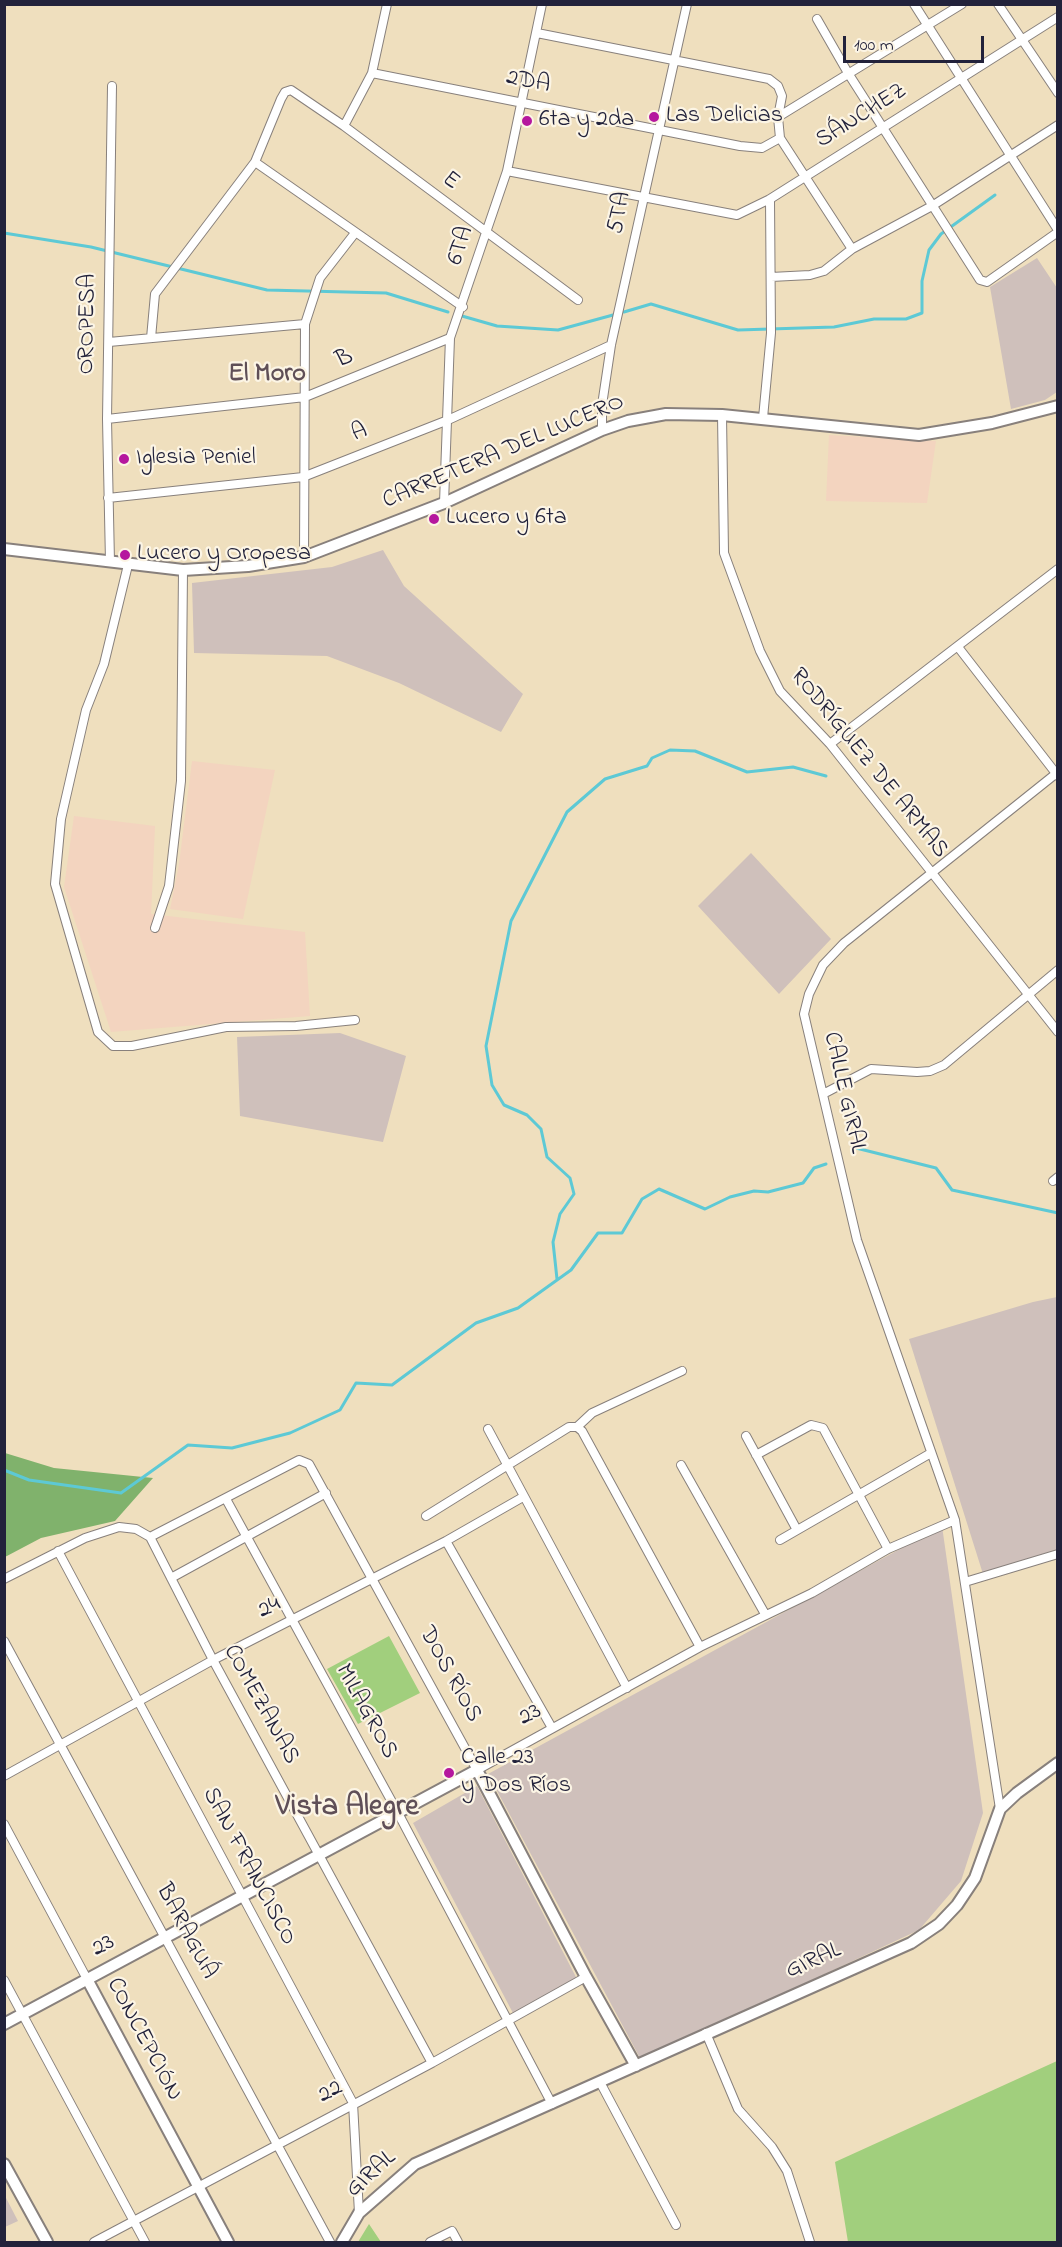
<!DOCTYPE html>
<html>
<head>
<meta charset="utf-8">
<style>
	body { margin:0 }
	#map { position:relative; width:1062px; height:2247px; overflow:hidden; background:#efdfbe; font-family:"Indie Flower",sans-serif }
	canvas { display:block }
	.frame { position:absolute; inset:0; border:6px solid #22223b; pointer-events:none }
	.scale { position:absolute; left:843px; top:36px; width:141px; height:27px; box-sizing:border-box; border:3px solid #22223b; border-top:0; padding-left:8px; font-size:18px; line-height:21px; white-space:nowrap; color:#22223b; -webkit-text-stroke:4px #fcf5e5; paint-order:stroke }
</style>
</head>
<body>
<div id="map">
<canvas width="1062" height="2247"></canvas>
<div class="frame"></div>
<div class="scale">100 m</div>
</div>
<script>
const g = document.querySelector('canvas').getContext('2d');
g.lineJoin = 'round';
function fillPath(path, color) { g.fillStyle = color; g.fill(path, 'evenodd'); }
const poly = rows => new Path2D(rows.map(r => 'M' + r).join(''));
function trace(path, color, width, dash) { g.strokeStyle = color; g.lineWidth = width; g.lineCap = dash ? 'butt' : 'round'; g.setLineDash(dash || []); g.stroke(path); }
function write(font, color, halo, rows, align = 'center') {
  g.font = font + ' "Indie Flower",sans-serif'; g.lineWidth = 4.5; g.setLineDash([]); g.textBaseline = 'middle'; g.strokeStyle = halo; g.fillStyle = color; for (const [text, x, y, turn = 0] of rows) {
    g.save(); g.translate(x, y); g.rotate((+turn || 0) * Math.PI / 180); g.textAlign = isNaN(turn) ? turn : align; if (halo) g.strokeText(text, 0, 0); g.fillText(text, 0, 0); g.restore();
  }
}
fillPath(poly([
	[829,435,936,441,927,503,826,501],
	[192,761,275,770,243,919,170,909,179,864],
	[74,816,155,826,151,914,305,932,310,1016,111,1032,64,887]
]), '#f3d4bf');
fillPath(poly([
	[1037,258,1057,288,1057,392,1045,400,1011,409,990,287],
	[383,550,404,586,523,694,501,732,399,683,327,656,194,653,192,583,332,567],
	[751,853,831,939,779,994,698,906],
	[340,1033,406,1056,383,1142,240,1116,237,1037],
	[1057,1297,1057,1550,983,1574,909,1339,1033,1302],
	[942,1526,983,1813,961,1881,919,1930,641,2060,488,1774],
	[477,1786,578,1981,514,2015,413,1823],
	[5,2196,18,2221,5,2227,4,2227]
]), '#cfc0bb');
fillPath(poly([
	[389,1636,420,1693,358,1724,327,1669],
	[1057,2061,1057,2242,848,2242,835,2162],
	[369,2224,381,2242,358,2242]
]), '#a1cf7d');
fillPath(poly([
	[5,1453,54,1468,153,1478,115,1521,41,1538,5,1557]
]), '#80b26c');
trace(poly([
	[4,233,91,247,267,290,386,293,448,312],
	[624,312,651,304,738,330,834,327,874,319,906,319,922,313,922,281,929,250,941,234,995,195],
	[462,316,497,326,558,330,613,315],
	[852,1147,936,1168,952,1190,1058,1213],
	[557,1279,553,1242,560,1214,574,1194,570,1178,547,1157,541,1129,527,1115,504,1105,492,1085,486,1046,511,921,567,812,605,779,647,766,652,758,670,750,695,751,747,772,793,767,826,776],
	[4,1470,29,1480,121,1493,188,1445,232,1448,290,1433,340,1410,356,1383,392,1385,476,1323,518,1308,571,1270,598,1233,622,1233,642,1199,659,1189,705,1209,730,1197,754,1191,768,1192,803,1183,814,1168,826,1164]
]), '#5dc9d5', 3);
const street = poly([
	[914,4,1058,230],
	[998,4,1058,93],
	[817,19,848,73,980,280,987,282,1058,232],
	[537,33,769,79,778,86,782,96,778,117,780,138,852,249],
	[372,73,740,146,762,148,780,138],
	[778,117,962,4],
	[344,126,372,73,387,4],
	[255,162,463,307],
	[507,171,737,215,770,199,1058,17],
	[771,277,810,275,824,271,852,249,932,206,1058,125],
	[151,338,155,294,255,162,281,99,285,92,291,90,344,126,578,300],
	[109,342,305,324],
	[722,415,724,553,760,651,780,691,830,744,1058,1032],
	[763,418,771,333,770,199],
	[107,419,305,397,450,338],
	[602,430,602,405,611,345,687,4],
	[108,498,303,477,448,420,611,345],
	[444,503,450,338,507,171,542,4],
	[304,557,305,324,320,278,355,233],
	[110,562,107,419,112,86],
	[128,565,104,664,86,710,61,819,55,884,98,1032,113,1046,132,1046,226,1027,296,1026,355,1020],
	[958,647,1058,776],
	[830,744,1058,569],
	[155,928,169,886,181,781,183,570],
	[825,1093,871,1069,917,1072,930,1071,944,1065,1058,970],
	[1053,1181,1058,1177],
	[577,1427,592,1413,682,1371],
	[488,1429,627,1688],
	[746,1436,797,1530],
	[756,1455,811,1425,823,1428,888,1549],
	[681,1465,765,1614],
	[226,1499,398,1813,552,2104],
	[426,1516,569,1427,577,1427,582,1431,700,1647],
	[150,1537,299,1460,309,1464,477,1770,700,1647,812,1593,888,1549,955,1520],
	[780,1540,931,1453],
	[446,1541,552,1728],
	[58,1551,353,2103,359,2213],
	[171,1578,326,1493],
	[4,1579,85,1538,119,1527,136,1529,150,1537,213,1660,432,2063],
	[965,1582,1058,1554],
	[4,1641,330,2242],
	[4,1776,213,1660,446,1541,523,1497],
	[1000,1809,955,1520,857,1240,804,1014,809,994,823,965,844,943,1058,772],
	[4,1824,87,1979],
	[4,1980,145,2242],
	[706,2033,738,2109,772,2147,787,2171,810,2242],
	[601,2084,676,2225],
	[94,2242,432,2063,586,1977],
	[430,2242,452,2231,458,2242]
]);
const secondary = poly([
	[4,549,183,570,248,566,304,557,444,503,602,430,628,421,666,414,722,415,919,435,992,423,1058,406],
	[87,1979,228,2242],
	[4,2024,477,1770,586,1977,636,2066],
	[4,2164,47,2242],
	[342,2242,359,2213,415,2164,911,1943,939,1924,957,1905,975,1878,1000,1809,1017,1793,1058,1763]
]);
trace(street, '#88807c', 10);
trace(secondary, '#88807c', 14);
trace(street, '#fff', 8);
trace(secondary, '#fff', 10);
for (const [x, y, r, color] of [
	[654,117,6,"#b5179e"],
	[527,121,6,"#b5179e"],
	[124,459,6,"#b5179e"],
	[434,519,6,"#b5179e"],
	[125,555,6,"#b5179e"],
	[449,1773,6,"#b5179e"]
]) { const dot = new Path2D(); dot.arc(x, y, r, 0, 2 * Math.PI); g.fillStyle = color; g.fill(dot); trace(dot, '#fcf5e5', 2); }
write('24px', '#22223b', '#fcf5e5', [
	["2DA",528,83,11],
	["SÁNCHEZ",862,117,-32],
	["E",450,182,37],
	["5TA",621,213,-79],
	["6TA",462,246,-72],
	["OROPESA",89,324,-89],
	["B",345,360,-22],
	["A",360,434,-21],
	["CARRETERA DEL LUCERO",504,453,-23],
	["RODRÍGUEZ DE ARMAS",868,764,51],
	["CALLE GIRAL",843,1093,77],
	["24",270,1609,-27],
	["DOS RÍOS",449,1675,61],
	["COMEZANAS",260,1705,61],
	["MILAGROS",365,1712,61],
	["23",531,1716,-29],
	["SAN FRANCISCO",248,1867,62],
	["BARAGUÁ",185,1932,62],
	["23",104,1947,-28],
	["GIRAL",814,1962,-24],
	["CONCEPCIÓN",143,2040,62],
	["22",331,2093,-29],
	["GIRAL",372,2175,-42]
]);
write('24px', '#22223b', '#fcf5e5', [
	["Las Delicias",666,117],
	["6ta y 2da",539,121],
	["Iglesia Peniel",136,459],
	["Lucero y 6ta",446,519],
	["Lucero y Oropesa",137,555],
	["Calle 23",461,1759],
	["y Dos Ríos",461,1787]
], 'left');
write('bold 26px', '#5f4f57', '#fcf5e5', [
	["El Moro",267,376]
]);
write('bold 30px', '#5f4f57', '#fcf5e5', [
	["Vista Alegre",347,1809]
]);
</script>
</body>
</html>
